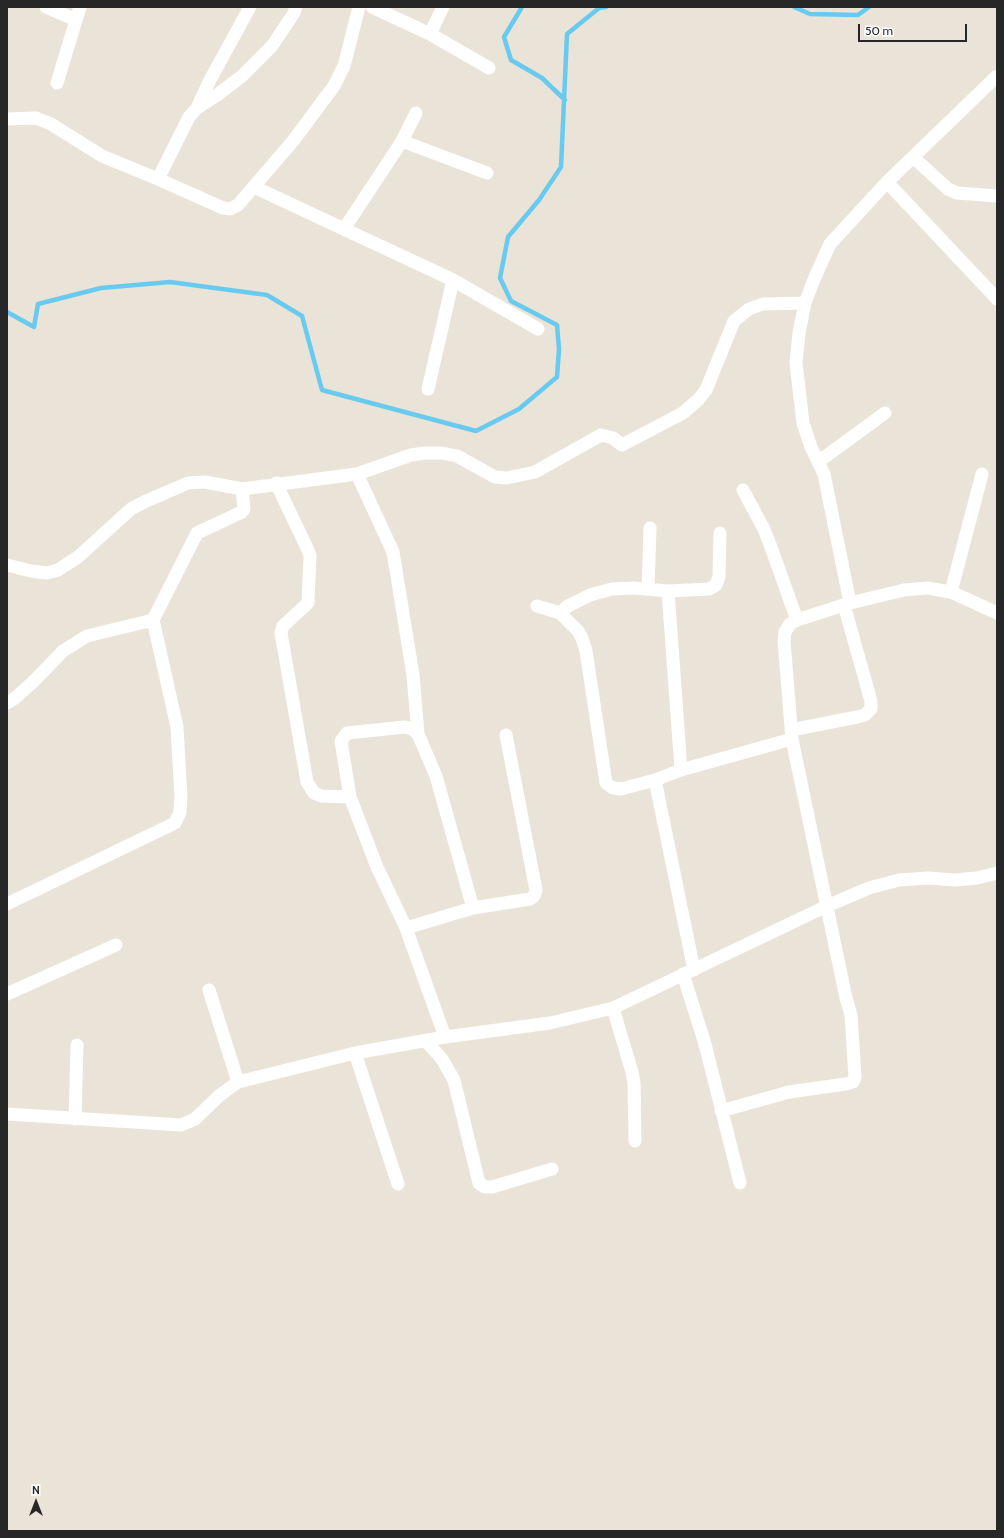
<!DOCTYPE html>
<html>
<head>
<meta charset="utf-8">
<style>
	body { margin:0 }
	#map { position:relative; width:1004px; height:1538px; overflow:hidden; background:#eae3d8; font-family:Cabin,sans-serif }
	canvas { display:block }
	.frame { position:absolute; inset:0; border:8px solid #272727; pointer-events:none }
	.north { position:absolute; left:16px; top:1482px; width:40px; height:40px; -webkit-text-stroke:3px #fff; paint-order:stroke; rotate:0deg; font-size:11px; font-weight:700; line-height:16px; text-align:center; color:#272727 }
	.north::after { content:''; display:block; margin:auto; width:14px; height:18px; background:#272727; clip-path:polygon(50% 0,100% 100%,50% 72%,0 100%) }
	.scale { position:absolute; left:858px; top:24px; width:109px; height:18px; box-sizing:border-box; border:2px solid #272727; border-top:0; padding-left:5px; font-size:12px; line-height:14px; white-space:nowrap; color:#272727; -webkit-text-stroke:3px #fff; paint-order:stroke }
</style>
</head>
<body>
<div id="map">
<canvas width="1004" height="1538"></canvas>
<div class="frame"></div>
<div class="north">N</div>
<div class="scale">50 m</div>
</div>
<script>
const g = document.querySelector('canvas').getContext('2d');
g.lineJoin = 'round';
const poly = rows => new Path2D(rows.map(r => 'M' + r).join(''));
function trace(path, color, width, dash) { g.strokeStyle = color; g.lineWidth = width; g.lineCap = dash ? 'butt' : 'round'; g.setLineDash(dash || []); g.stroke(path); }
trace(poly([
	[522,7,504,37,511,60,542,78,565,100],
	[794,7,810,14,858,15,869,7],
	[7,312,34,327,38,304,101,288,170,282,267,295,302,316,322,390,476,431,519,409,557,377,559,349,557,325,511,301,500,278,508,237,539,200,561,167,567,34,599,8,606,7]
]), '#69caef', 4.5);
trace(poly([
	[46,7,76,20],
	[372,7,430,34,489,68],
	[430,34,443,7],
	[57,83,80,7],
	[197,108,210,80,250,7],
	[7,119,36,118,51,124,102,156,158,179,223,208,230,209,238,205,293,141,334,86,344,66,359,7],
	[402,141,487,173],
	[913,157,948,189,957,193,997,196],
	[158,179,189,117,197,108,217,95,242,76,272,46,294,13,296,7],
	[887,182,997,299],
	[254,187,453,280,538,329],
	[344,229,402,141,416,113],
	[428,389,453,280],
	[818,462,885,413],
	[357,474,393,552,413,675,418,734,436,776,473,908],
	[276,483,308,550,310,556,308,603,283,626,281,633,307,782,314,793,321,796,350,797],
	[743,490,764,529,771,547,797,620],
	[7,565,31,571,47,573,58,570,78,557,131,509,144,502,188,483,205,482,242,489,357,474,411,455,424,453,442,453,457,456,495,477,507,478,535,472,601,435,613,438,622,445,683,413,698,400,706,390,734,321,749,309,763,304,805,303],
	[648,589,650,528],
	[951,592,982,474],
	[850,603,824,474,811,447,803,423,796,363,799,333,805,303,815,277,830,244,887,182,997,76],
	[537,606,560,613,578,631,582,638,586,651,606,783,613,788,621,789,655,780,681,770,792,739],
	[560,613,568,606,590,595,612,589,634,588,668,591],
	[7,703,15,698,33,682,63,651,87,636,153,620],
	[791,730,857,717,865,715,871,709,871,701,844,605],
	[418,734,412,729,405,727,347,733,341,741,350,797,377,867,406,928,445,1037],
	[681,770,668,591,709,589,716,585,719,577,720,533],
	[655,780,694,970],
	[7,904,175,823,180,812,181,797,177,727,153,620,197,533,242,512,244,509,242,489],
	[406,928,473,908,530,899,534,896,536,890,506,735],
	[683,974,705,1044,740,1183],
	[209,990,238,1082],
	[7,994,116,945],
	[613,1008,632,1072,634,1083,635,1141],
	[426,1041,442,1059,454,1080,479,1183,485,1187,492,1187,552,1169],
	[355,1053,398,1184],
	[721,1111,789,1092,846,1084,853,1082,855,1077,851,1015,846,998,792,739,784,641,785,632,790,624,797,620,850,603,904,590,927,588,951,592,997,613],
	[7,1114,181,1125,195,1119,220,1095,238,1082,355,1053,445,1037,550,1023,613,1008,827,906,869,888,899,880,928,878,955,880,977,878,997,873],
	[75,1119,77,1045]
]), '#fff', 13);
</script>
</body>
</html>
